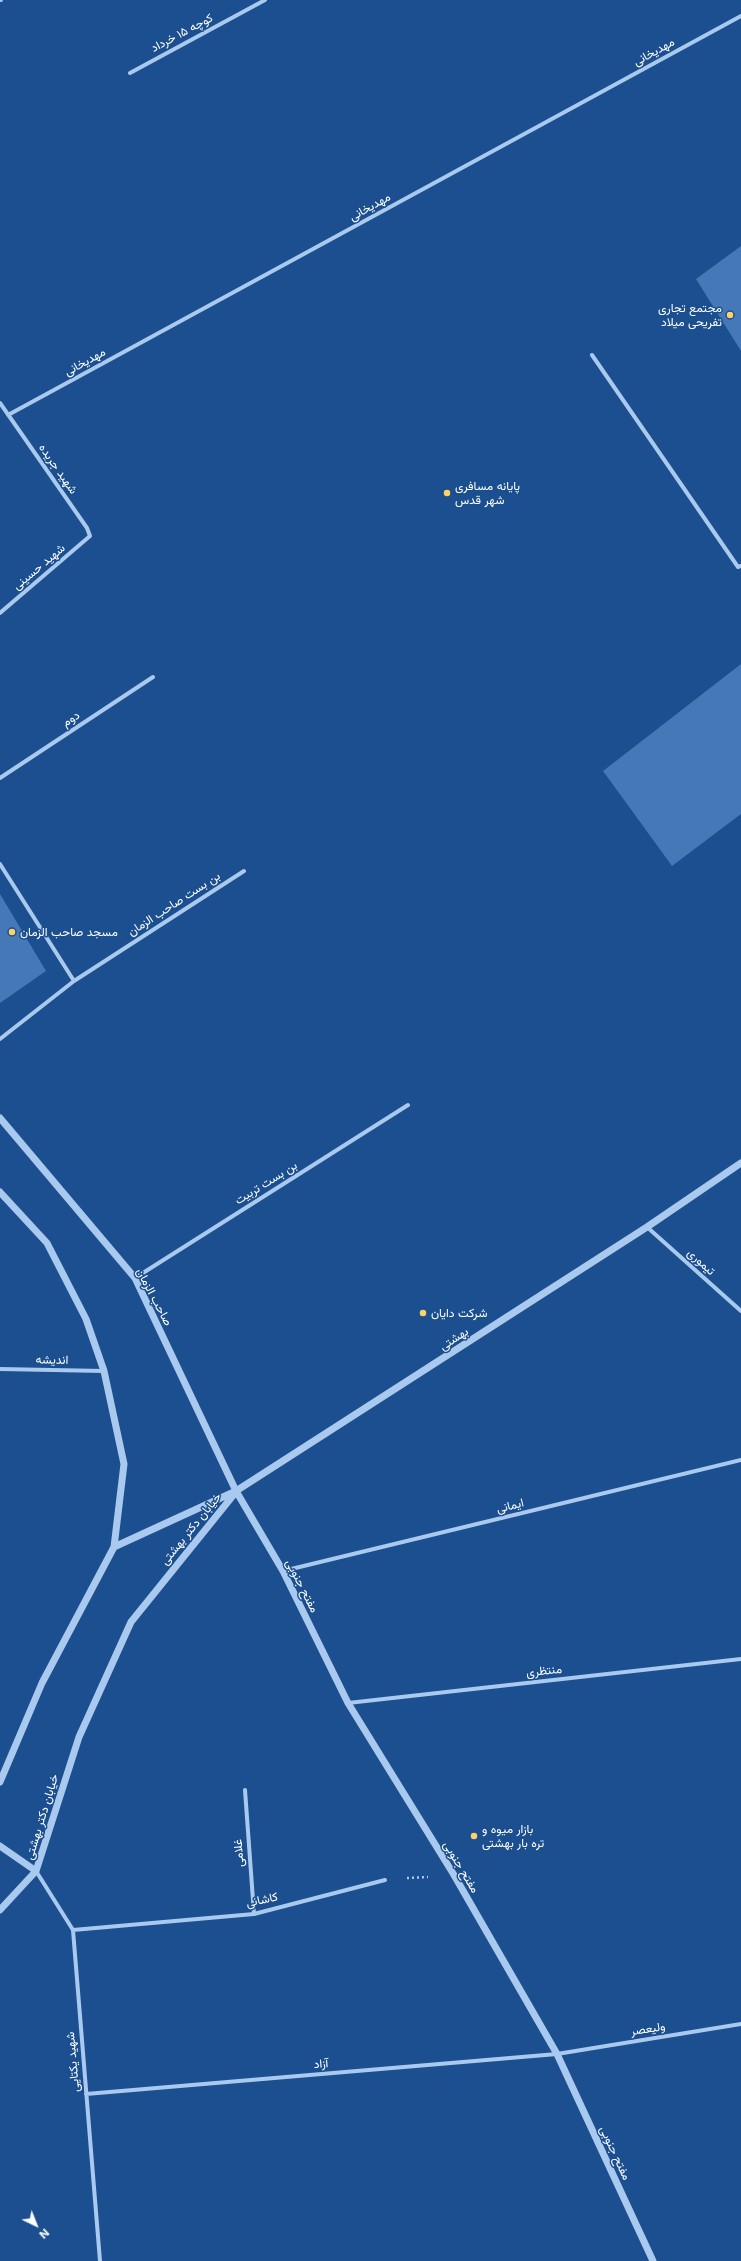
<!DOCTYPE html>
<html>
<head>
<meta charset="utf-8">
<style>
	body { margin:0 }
	#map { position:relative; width:741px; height:2261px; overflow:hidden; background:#1b4f8f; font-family:Inter,sans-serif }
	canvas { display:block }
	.north { position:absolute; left:16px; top:2205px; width:40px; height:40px; -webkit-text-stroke:3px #1b4f8f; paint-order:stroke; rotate:137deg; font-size:11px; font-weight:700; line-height:16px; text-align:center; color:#fff }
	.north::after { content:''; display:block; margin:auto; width:14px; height:18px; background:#fff; clip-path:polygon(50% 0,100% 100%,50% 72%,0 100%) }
</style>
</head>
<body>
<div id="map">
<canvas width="741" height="2261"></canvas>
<div class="north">N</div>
</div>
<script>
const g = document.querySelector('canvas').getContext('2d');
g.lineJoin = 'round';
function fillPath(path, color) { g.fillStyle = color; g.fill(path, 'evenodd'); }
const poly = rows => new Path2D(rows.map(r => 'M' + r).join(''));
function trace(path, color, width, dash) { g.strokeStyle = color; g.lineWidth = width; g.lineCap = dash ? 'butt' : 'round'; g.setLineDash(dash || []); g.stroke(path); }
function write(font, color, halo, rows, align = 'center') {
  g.font = font + ' Inter,Vazirmatn,sans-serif'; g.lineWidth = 3; g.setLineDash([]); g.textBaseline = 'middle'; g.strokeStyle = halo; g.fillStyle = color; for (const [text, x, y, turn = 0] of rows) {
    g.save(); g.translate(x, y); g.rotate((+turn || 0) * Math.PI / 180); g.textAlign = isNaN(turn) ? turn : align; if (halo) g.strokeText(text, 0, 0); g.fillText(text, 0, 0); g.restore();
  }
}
fillPath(poly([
	[741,246,741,351,696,279],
	[741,664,741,814,672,866,603,771],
	[0,894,46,971,0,1003]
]), '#4478b7');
trace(poly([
	[407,1878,428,1877]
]), '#a9c9ee', 2.5, [2, 3]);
trace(poly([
	[0,0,1,0],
	[130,73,265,0],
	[592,355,738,567,741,566],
	[0,403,87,528,90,536,0,613],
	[8,415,741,16],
	[0,778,153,677],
	[0,864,74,981],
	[0,1039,74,981,244,871],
	[647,1227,741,1311],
	[135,1278,408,1105],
	[0,1369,104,1371],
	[283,1571,741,1460],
	[348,1703,741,1659],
	[245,1790,254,1914],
	[36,1871,73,1930,100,2261],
	[73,1930,254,1914,385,1880],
	[86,2094,557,2054,741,2024]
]), '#a9c9ee', 4);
trace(poly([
	[0,1118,135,1278,236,1491,283,1571,348,1703,454,1875,557,2054,653,2261],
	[0,1192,47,1243,86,1319,104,1371,124,1464,114,1547],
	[0,1782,42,1683,114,1547,236,1491,647,1227,741,1163],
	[0,1846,36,1871],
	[0,1910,36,1871,79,1737,131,1622,235,1493]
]), '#a9c9ee', 7);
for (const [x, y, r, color] of [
	[730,315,4,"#ffd166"],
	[447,493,4,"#ffd166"],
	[12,932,4,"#ffd166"],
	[423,1313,4,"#ffd166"],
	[474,1836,4,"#ffd166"]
]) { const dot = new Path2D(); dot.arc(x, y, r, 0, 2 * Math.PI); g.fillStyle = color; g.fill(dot); trace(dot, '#1b4f8f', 1.5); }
write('12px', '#fff', '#1b4f8f', [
	["کوچه ۱۵ خرداد",182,33,-28],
	["مهدیخانی",654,52,-29],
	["مهدیخانی",370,207,-29],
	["مهدیخانی",85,362,-29],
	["شهید جریده",58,469,55],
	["شهید حسینی",39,567,-40],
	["دوم",71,719,-33],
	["بن بست صاحب الزمان",174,904,-33],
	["بن بست تربیت",266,1183,-32],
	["تیموری",701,1262,42],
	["صاحب الزمان",154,1297,62],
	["بهشتی",454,1339,-33],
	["اندیشه",52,1360,1],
	["ایمانی",510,1506,-14],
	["خیابان دکتر بهشتی",191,1529,-51],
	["مفتح جنوبی",302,1586,63],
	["منتظری",544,1671,-6],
	["خیابان دکتر بهشتی",42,1817,-73],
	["غلامی",239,1853,-94],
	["مفتح جنوبی",461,1867,59],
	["کاشانی",262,1900,-12],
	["ولیعصر",648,2029,-9],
	["شهید یکتایی",73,2062,-95],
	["آزاد",321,2064,-5],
	["مفتح جنوبی",615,2153,65]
]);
write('12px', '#fff', '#1b4f8f', [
	["مجتمع تجاری",722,308,"right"],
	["تفریحی میلاد",722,322,"right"],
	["پایانه مسافری",455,486],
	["شهر قدس",455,500],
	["مسجد صاحب الزمان",20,932],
	["شرکت دایان",431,1313],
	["بازار میوه و",482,1829],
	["تره بار بهشتی",482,1843]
], 'left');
</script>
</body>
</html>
